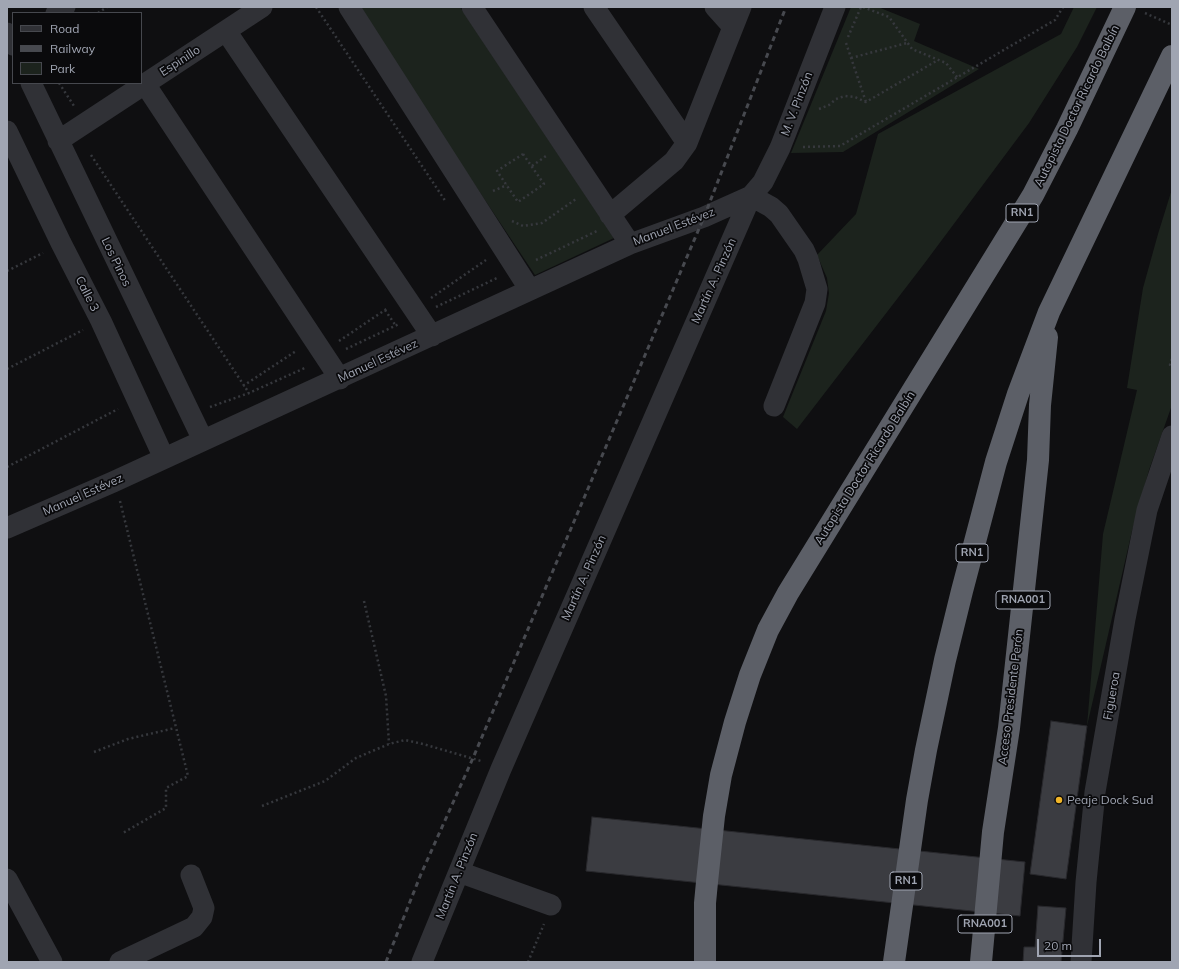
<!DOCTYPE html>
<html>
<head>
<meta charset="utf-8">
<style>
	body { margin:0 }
	#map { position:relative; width:1179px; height:969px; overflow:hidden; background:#0f0f11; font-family:Mulish,sans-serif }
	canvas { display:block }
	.frame { position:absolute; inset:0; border:8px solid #a0a5b2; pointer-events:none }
	.legend { position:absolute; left:12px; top:12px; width:130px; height:72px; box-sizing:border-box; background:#0a0a0c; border:1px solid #46484e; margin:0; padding:5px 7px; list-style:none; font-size:12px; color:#a0a5b2 }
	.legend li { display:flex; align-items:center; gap:8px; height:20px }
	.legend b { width:20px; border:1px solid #46484e }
	.scale { position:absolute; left:1037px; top:939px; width:64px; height:18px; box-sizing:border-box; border:2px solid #a0a5b2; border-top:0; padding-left:5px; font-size:12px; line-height:14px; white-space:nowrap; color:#a0a5b2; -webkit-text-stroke:3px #0a0a0c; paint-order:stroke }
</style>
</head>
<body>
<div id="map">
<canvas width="1179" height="969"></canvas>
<div class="frame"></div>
<ul class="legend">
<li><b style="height:5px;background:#303136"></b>Road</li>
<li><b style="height:5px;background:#47494f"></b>Railway</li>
<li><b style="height:11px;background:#1c231d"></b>Park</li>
</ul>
<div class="scale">20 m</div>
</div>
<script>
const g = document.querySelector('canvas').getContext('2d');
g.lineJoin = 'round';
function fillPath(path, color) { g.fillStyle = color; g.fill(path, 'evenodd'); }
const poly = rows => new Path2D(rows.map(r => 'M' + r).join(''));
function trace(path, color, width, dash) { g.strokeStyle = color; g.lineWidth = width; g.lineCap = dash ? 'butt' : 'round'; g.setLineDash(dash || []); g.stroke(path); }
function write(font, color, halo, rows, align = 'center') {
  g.font = font + ' Mulish,sans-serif'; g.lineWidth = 3.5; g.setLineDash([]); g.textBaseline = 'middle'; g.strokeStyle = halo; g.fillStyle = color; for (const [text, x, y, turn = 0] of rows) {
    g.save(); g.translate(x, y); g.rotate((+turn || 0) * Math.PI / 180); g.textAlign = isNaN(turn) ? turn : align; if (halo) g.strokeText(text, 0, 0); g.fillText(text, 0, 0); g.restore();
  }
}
fillPath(poly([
	[356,7,460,7,614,238,535,275],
	[851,7,878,7,920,24,914,41,979,69,843,152,791,153],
	[1074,7,1097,7,1077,47,1029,123,924,264,797,429,783,417,826,311,829,293,827,278,817,255,856,214,878,134,1061,34],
	[1172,189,1172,405,1149,470,1132,531,1087,726,1103,534,1137,390,1127,388,1143,288,1158,234]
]), '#1c231d');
const building = poly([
	[1051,721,1087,726,1066,879,1030,874,1051,721],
	[592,817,1025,862,1020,916,586,871,592,817],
	[1038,906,1066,908,1061,962,1023,962,1024,947,1035,947,1038,906]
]);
fillPath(building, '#3b3c41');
trace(building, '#29292d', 1);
trace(poly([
	[316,7,446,202],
	[863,7,889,17,912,49,946,63,957,77],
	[98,13,107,7],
	[1145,13,1172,25],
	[848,37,861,7],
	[846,43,866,102],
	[851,58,907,43],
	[59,83,74,106],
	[819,109,829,105,836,99,845,96,855,97,866,102,938,60],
	[803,147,840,146,1055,20,1063,7],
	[523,154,544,184,518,202,497,171,523,154],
	[91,155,249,393],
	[532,166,546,156],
	[493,191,507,185],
	[512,221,523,226,542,223,576,199],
	[536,260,597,231],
	[7,271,43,253],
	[431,298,486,260],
	[436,307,497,278],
	[385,310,396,326],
	[339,341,388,308],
	[346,349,399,324],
	[1172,359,1170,365,1172,368],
	[7,369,83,330],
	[243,386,296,351],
	[210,407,249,393,307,367],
	[7,467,118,409],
	[120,501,188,776,166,788,166,808,123,833],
	[364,601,386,696,389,744],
	[94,752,128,739,175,728],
	[262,806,325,781,356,758,389,744,405,740,423,744,481,761],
	[528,962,544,924]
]), '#36383d', 2.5, [2, 3]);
trace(poly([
	[349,7,530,290],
	[472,7,630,244],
	[594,7,687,143],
	[715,7,733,27],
	[56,13,65,7],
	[226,31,432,336],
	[7,33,13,45],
	[31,83,203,440],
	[145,84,340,379],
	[7,131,61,243,101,321,164,458],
	[58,141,262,7],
	[751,196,771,207,779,214,804,250,808,259,817,289,815,303,774,406],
	[610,215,674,161,687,143,741,7],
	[7,528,113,482,630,244,704,217,751,196],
	[459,872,551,905],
	[7,879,52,962],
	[120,962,194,927,202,917,204,908,191,875],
	[422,962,501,769,751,196,763,182,780,148,835,7],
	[1081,962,1086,882,1095,792,1125,619,1147,510,1172,436]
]), '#303136', 21);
trace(poly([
	[705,962,705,903,707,882,714,816,721,775,735,722,750,675,768,630,788,593,1033,195,1067,129,1125,7],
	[894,962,917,800,926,750,945,660,962,591,996,462,1018,394,1049,312,1172,56],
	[981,962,993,832,1009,728,1038,460,1040,405,1047,337]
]), '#5c5f67', 22);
trace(poly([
	[386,962,421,874,473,758,704,217,786,7]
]), '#47494f', 3, [5, 4]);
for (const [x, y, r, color] of [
	[1059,800,4,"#f1b527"]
]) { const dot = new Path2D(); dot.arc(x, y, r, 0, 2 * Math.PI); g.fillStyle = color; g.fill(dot); trace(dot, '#0a0a0c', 1.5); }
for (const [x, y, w] of [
	[1022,213,32],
	[972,553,32],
	[1023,600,54],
	[906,881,32],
	[985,924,54]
]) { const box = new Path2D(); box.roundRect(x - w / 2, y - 9, w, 18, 3); g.fillStyle = '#0a0a0c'; g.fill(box); trace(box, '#a0a5b2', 1); }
write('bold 11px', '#a0a5b2', null, [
	["RN1",1022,213],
	["RN1",972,553],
	["RNA001",1023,600],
	["RN1",906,881],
	["RNA001",985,924]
]);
write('12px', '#a0a5b2', '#0a0a0c', [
	["Espinillo",180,61,-33],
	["M. V. Pinzón",797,104,-69],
	["Autopista Doctor Ricardo Balbín",1077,106,-64],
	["Manuel Estévez",674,227,-21],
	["Los Pinos",116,262,64],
	["Martín A. Pinzón",714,281,-66],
	["Calle 3",87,294,63],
	["Manuel Estévez",378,361,-25],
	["Autopista Doctor Ricardo Balbín",865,468,-58],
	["Manuel Estévez",83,495,-24],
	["Martín A. Pinzón",584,578,-66],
	["Figueroa",1112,696,-80],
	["Acceso Presidente Perón",1011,697,-83],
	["Martín A. Pinzón",457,876,-68]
]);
write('12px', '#a0a5b2', '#0a0a0c', [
	["Peaje Dock Sud",1067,800]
], 'left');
</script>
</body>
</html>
